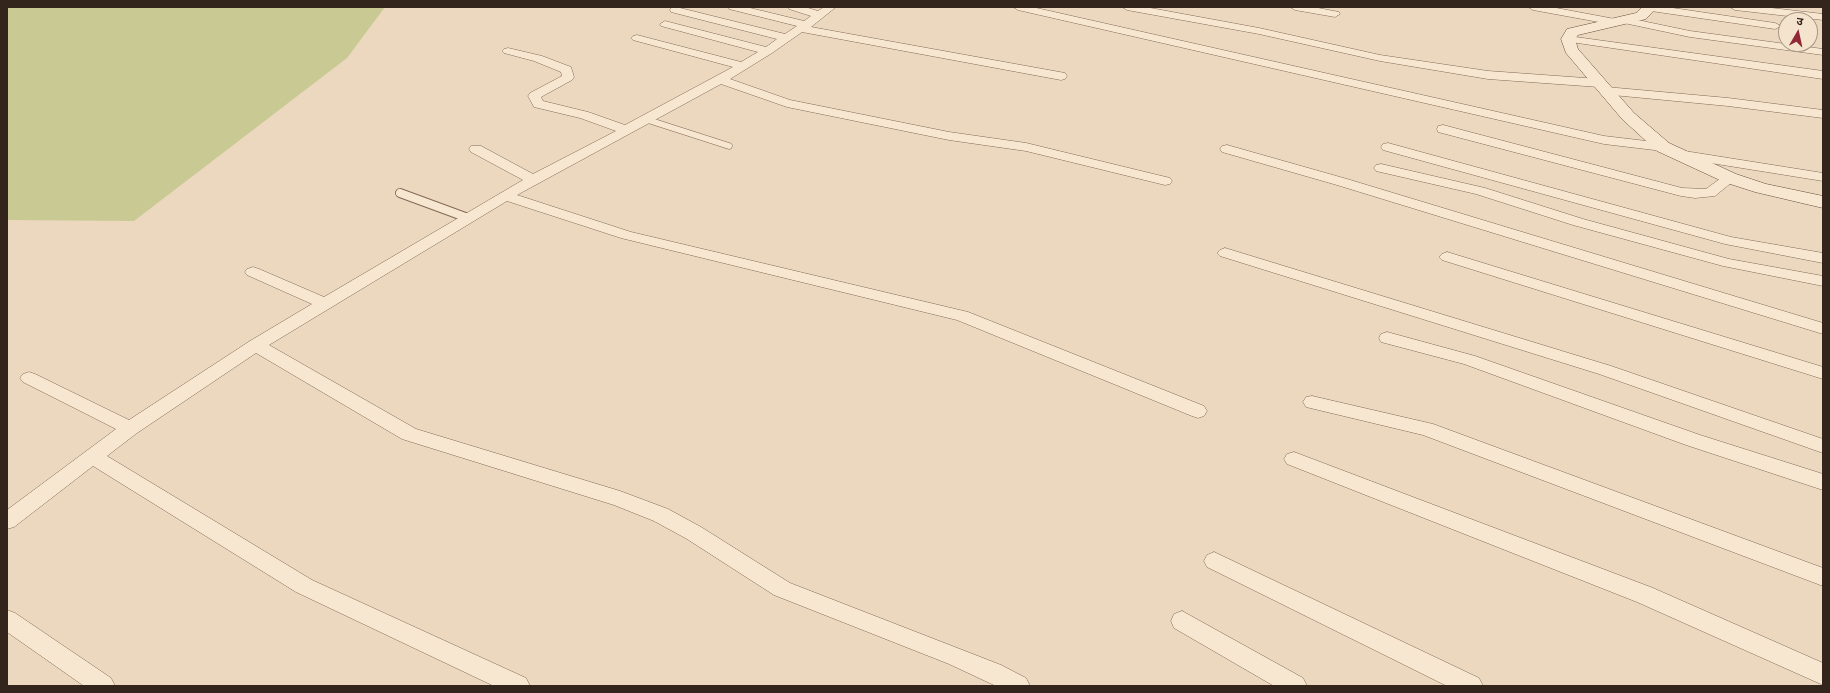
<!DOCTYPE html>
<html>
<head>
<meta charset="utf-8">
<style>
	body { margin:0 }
	#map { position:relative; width:1830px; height:693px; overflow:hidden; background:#ecd8be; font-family:"PT Serif","Noto Sans Devanagari",serif }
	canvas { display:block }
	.frame { position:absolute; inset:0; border:8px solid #33241c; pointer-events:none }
	.north { position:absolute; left:1778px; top:12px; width:40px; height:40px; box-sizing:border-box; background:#f4e4cd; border:1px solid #a79786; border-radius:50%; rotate:9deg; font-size:11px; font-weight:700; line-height:16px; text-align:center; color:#33241c }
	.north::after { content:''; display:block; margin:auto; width:14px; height:18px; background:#912937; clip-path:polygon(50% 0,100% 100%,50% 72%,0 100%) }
</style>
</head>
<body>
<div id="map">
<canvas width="1830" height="693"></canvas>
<div class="frame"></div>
<div class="north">उ</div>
</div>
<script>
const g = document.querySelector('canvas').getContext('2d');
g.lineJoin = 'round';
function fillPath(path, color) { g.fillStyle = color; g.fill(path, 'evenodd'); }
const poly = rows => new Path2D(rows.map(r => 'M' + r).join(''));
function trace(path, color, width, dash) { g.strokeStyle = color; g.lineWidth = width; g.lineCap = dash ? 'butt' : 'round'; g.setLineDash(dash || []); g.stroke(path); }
fillPath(poly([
	[7,7,385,7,347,58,134,221,7,220]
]), '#c9c993');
const serviceFar1 = poly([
	[645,119,729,146]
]);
const service = poly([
	[400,193,468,218]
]);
const minor = poly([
	[676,7,785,34,797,26,729,9,728,7,746,7,804,21,811,16,789,9,788,7,805,7,818,11,824,7,836,7,811,27,1065,73,1067,76,1065,79,1061,80,802,32,772,53,730,79,790,100,949,132,1026,143,1170,178,1172,181,1170,184,1165,185,1026,151,949,140,787,107,721,84,517,195,631,232,968,312,1204,406,1207,411,1204,416,1198,418,1192,416,957,320,621,238,507,201,269,345,416,429,620,491,668,509,701,527,790,583,1001,665,1026,678,1030,686,996,686,949,664,774,595,687,539,654,521,614,505,402,439,256,353,137,433,107,456,312,580,526,678,530,686,494,686,296,592,93,466,14,527,7,529,7,510,116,429,23,382,20,378,23,374,29,372,35,374,129,420,250,341,312,304,247,275,245,272,247,269,253,267,259,269,324,297,523,180,471,152,469,149,471,146,481,146,533,174,616,131,580,118,534,107,528,96,530,93,562,76,561,72,534,61,504,53,502,51,504,49,508,48,542,56,571,67,574,77,572,80,541,97,543,101,588,112,625,125,733,67,633,40,631,38,633,36,637,35,741,62,758,52,661,26,660,24,665,21,766,47,777,39,671,12,670,10,671,8,676,7],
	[1013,7,1032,7,1604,136,1663,143,1668,144,1670,147,1668,150,1663,151,1604,144,1018,10,1013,7],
	[1122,7,1145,7,1259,28,1380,55,1488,71,1599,79,1605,83,1599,87,1488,79,1380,61,1259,34,1127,10,1122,7],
	[1290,7,1313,7,1339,12,1340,14,1335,17,1295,10,1290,7],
	[1528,7,1551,7,1615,19,1620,22,1615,25,1533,10,1528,7],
	[1646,7,1666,7,1775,23,1781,26,1775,29,1651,11,1647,10,1646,7],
	[1730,7,1763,7,1823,14,1823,20,1735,10,1730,7],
	[1628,18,1690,31,1823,49,1823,55,1690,37,1624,23,1623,21,1624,19,1628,18],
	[1568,36,1823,71,1823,79,1564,41,1562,39,1564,37,1568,36],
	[1606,87,1728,98,1823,110,1823,118,1728,106,1602,94,1600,91,1606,87],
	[1443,125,1682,188,1706,189,1725,175,1730,174,1735,175,1737,178,1715,196,1695,198,1681,196,1438,132,1437,129,1438,126,1443,125],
	[1388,143,1731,237,1823,253,1823,263,1725,244,1383,150,1381,147,1383,144,1388,143],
	[1227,145,1347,179,1823,323,1823,334,1337,185,1222,152,1220,149,1222,146,1227,145],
	[1678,150,1823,173,1823,181,1673,157,1671,154,1673,151,1678,150],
	[1381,164,1485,188,1583,219,1729,259,1823,276,1823,286,1723,266,1573,225,1476,194,1376,171,1374,168,1376,165,1381,164],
	[1225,248,1611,366,1823,439,1823,453,1599,374,1220,256,1217,253,1220,250,1225,248],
	[1447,252,1823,367,1823,379,1442,260,1439,257,1442,254,1447,252],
	[1387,332,1475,356,1700,435,1823,474,1823,490,1686,445,1464,364,1381,342,1379,338,1381,334,1387,332],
	[1312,396,1433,424,1823,568,1823,586,1423,435,1306,407,1303,402,1306,397,1312,396],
	[1294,452,1653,588,1823,663,1823,685,1637,602,1287,464,1284,459,1287,454,1294,452],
	[1214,552,1479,678,1483,686,1447,686,1207,567,1204,561,1207,555,1214,552],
	[7,610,15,613,111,678,115,686,84,686,7,632,7,610],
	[1182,611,1303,678,1307,686,1274,686,1174,628,1171,621,1174,614,1182,611]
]);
const secondary = poly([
	[1642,7,1657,7,1646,19,1578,35,1575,39,1578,49,1634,113,1669,143,1736,174,1766,184,1823,196,1823,208,1755,192,1724,182,1657,151,1622,119,1566,53,1561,39,1567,29,1636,13,1642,7]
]);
trace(serviceFar1, '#836957', 7);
trace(service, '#836957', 10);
trace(minor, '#836957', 1);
trace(secondary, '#654b3b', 1);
trace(serviceFar1, '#f7e7d1', 6);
trace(service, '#f7e7d1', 8);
fillPath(minor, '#f7e7d1');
fillPath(secondary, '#f7e7d1');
</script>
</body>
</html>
